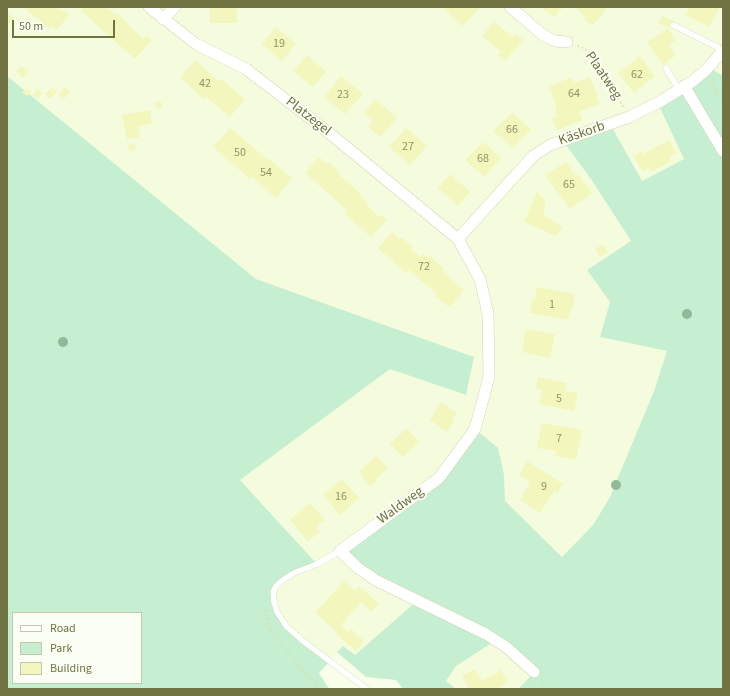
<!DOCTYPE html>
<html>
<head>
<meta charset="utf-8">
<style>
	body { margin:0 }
	#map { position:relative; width:730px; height:696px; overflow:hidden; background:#f9feea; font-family:"Source Sans 3",sans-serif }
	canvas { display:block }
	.frame { position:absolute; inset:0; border:8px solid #717343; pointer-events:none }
	.legend { position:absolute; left:12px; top:612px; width:130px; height:72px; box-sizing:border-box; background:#fbfff3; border:1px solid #c4c7ad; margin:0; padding:5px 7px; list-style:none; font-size:12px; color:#717343 }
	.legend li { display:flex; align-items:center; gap:8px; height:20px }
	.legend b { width:20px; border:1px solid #c4c7ad }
	.scale { position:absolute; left:12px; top:20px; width:103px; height:18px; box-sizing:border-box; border:2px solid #717343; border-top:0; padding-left:5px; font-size:12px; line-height:14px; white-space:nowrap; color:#717343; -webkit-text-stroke:3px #fbfff3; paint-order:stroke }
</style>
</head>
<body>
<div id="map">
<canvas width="730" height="696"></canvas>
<div class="frame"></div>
<ul class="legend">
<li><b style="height:5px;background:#fff"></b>Road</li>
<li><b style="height:11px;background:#c6efd1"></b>Park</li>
<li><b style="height:11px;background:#f3f7be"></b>Building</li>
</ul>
<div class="scale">50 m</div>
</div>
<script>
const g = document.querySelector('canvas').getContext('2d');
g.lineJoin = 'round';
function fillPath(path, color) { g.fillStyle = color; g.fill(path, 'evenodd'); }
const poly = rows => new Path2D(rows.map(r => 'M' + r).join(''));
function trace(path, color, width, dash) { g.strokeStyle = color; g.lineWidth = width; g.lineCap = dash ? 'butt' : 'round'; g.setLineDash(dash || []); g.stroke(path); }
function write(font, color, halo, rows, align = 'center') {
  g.font = font + ' "Source Sans 3",sans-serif'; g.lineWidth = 4; g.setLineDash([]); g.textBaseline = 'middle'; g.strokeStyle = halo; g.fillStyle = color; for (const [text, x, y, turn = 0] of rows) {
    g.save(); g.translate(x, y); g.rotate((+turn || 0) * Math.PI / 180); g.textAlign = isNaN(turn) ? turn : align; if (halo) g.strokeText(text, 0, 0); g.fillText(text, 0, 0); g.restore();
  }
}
fillPath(poly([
	[7,7,723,7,723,76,713,70,679,95,659,106,684,159,642,181,613,129,566,145,591,179,631,242,587,270,610,302,600,337,667,351,654,391,632,446,610,497,593,525,562,557,505,501,504,475,419,600,355,655,343,646,330,661,287,627,277,612,273,592,283,580,317,564,240,480,390,369,466,395,474,357,256,279,7,76],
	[498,639,536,671,518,689,456,689,446,681,456,666]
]), '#f5fcdd');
fillPath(poly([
	[713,70,723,76,723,689,518,689,536,671,498,639,456,666,446,681,456,689,403,689,396,680,366,677,337,652,343,646,355,655,418,600,377,581,340,551,439,478,475,429,498,448,504,475,505,501,562,557,593,525,610,497,654,391,667,351,600,337,610,302,587,270,631,241,591,179,566,145,613,129,642,181,684,159,659,106,679,95],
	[7,76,256,279,474,357,466,395,390,369,240,480,317,564,294,573,276,586,274,602,287,627,330,661,319,673,329,689,7,689],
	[13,613,141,613,141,683,13,683]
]), '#c6efd1');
fillPath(poly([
	[23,7,56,7,62,12,64,10,69,15,57,30,52,26,50,29],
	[84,7,106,7,116,15,117,13,128,23,127,24,143,39,147,35,152,40,135,59,81,11],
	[210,7,237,7,237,23,210,23],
	[446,7,480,7,463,26,444,9],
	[540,7,563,7,554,17],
	[575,7,603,7,606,10,592,26,584,19,586,17],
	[689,7,720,7,709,27,685,15],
	[7,13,14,18,8,25,7,24],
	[662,16,673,21,669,28,658,23],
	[494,22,513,37,516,34,523,40,505,61,498,55,501,52,482,36],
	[276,27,296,44,282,61,262,44],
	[668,28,676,40,669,45,676,55,663,65,647,42],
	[307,55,326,72,313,87,293,71],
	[640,56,655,76,634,93,618,73],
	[195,60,219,81,221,79,245,99,230,117,206,97,204,99,180,78],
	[21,66,28,73,23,78,16,72],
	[341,76,363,94,345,114,324,97],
	[572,77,574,83,590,77,600,104,579,112,583,120,557,130,552,118,557,116,555,111,557,109,549,86],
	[52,87,57,92,50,99,45,94],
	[64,87,70,91,64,99,59,95],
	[27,88,31,92,27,96,22,92],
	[37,89,42,93,38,99,33,95],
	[375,99,397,118,380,137,368,126,373,120,364,113],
	[160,100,163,107,157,109,154,103],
	[150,110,152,123,138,126,140,137,127,139,122,115],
	[512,113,531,129,513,148,493,131],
	[230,128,267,159,267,158,292,178,276,198,252,177,250,179,213,147],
	[406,128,427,146,410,165,389,147],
	[669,140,677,153,669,157,671,161,651,172,649,168,642,171,634,156,642,151,643,154],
	[483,142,501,158,485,177,465,160],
	[135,144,136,150,129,151,128,145],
	[319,157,327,164,329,162,340,172,338,174,361,194,360,196,369,204,367,206,372,210,379,217,381,215,387,220,371,237,344,213,347,210,305,173],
	[566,162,576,176,579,175,592,193,570,209,545,175],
	[450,174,470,192,458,206,438,188],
	[537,191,546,202,543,214,562,227,556,236,524,222],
	[392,232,400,239,402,238,413,247,411,249,420,257,423,253,428,258,429,256,444,268,442,270,451,278,450,279,464,290,449,307,435,296,437,294,409,270,406,273,378,248],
	[603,244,608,252,600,257,595,249],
	[537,287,575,294,572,310,570,309,568,320,530,313,532,299,535,300],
	[526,329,555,334,550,358,522,352],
	[538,377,567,383,565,391,578,393,574,411,539,404,542,390,536,388],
	[441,402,457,413,452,420,454,421,447,432,430,420],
	[542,423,582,430,576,460,555,456,556,451,537,448],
	[407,428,419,442,403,457,390,444],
	[377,456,388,468,376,478,377,480,370,486,358,472],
	[527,461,563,484,557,493,554,491,540,513,520,500,530,482,519,475],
	[342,479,359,498,340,515,323,495],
	[310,503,325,520,316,527,320,532,308,541,290,520],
	[344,581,355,591,359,586,379,604,371,612,361,602,341,625,348,632,351,629,364,641,356,651,336,634,337,632,315,613],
	[474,669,482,681,501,670,508,682,497,689,474,689,473,687,469,689,462,676]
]), '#f3f7be');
const service = poly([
	[673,25,723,50],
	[666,68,679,90],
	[340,551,317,564,294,573,283,580,276,586,273,592,274,602,277,612,287,627,303,641,367,689]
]);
const minor = poly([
	[149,7,196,44,246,69,328,132,458,239,480,279,488,314,489,377,475,429,439,478,340,551,358,568,377,581,486,634,506,647,534,672],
	[510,7,543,35,555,41,567,42],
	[163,19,175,7],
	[684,86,723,151],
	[458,239,533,156,550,145,629,117,661,101,693,81,706,70,723,51]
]);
trace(service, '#d1d5b0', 6);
trace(minor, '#d1d5b0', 12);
trace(poly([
	[578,46,585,49,593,56,604,71,624,108],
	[711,82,719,95,723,99],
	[266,611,267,623,272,634,320,689],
	[541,681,547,689]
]), '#d9dda0', 2.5, [1, 3]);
trace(service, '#fff', 5.5);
trace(minor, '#fff', 11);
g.fillStyle = '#91b899';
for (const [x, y] of [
	[687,314],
	[63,342],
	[616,485]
]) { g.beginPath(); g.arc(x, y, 5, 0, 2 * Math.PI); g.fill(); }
write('12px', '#929462', null, [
	["19",279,44],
	["62",637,75],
	["42",205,84],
	["64",574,94],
	["23",343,95],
	["66",512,130],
	["27",408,147],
	["50",240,153],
	["68",483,159],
	["54",266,173],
	["65",569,185],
	["72",424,267],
	["1",552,305],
	["5",559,399],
	["7",559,439],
	["9",544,487],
	["16",341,497]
]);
write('14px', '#717343', '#fbfff3', [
	["Plaatweg",603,76,56],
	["Platzegel",308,117,38],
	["Käskorb",582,134,-19],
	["Waldweg",401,506,-36]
]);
</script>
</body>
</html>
